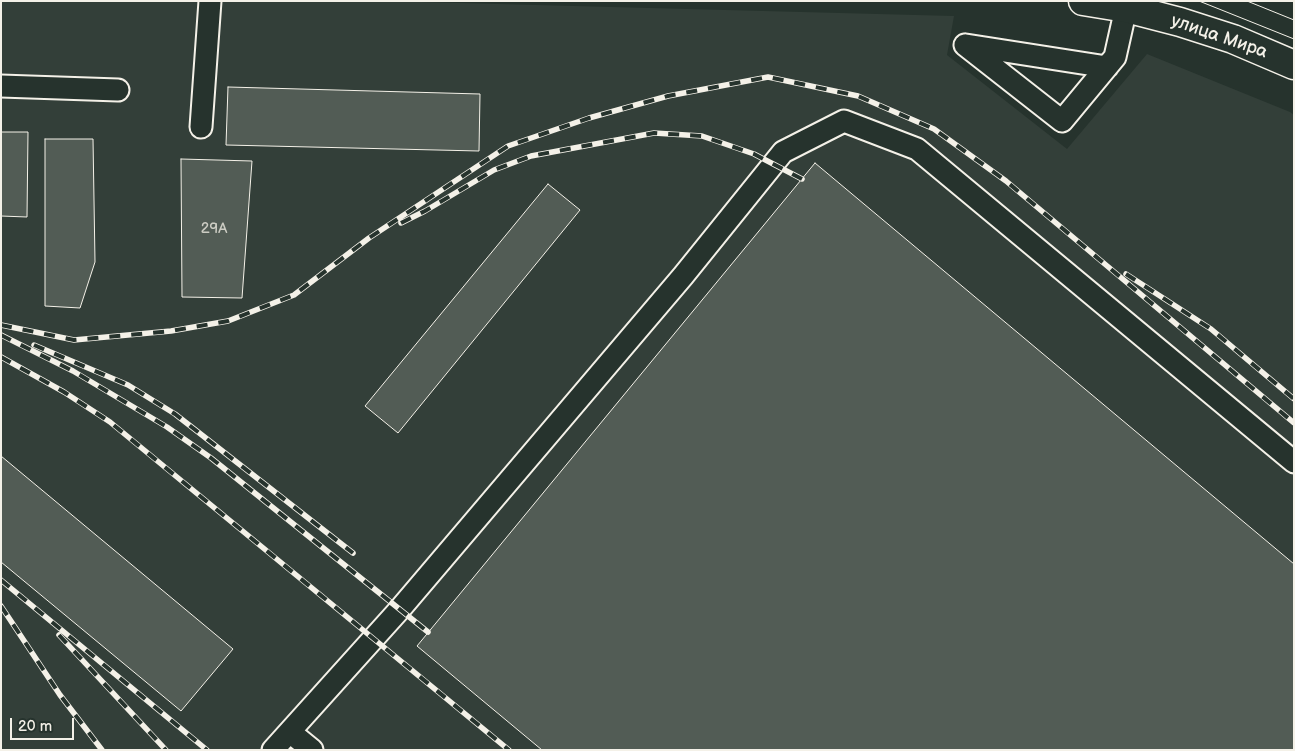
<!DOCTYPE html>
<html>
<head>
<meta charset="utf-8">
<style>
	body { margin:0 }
	#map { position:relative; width:1295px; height:751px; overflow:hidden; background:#26332d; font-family:"Balsamiq Sans",sans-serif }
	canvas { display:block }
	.frame { position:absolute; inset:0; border:2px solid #f4f1e8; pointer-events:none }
	.scale { position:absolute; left:10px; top:718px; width:64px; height:22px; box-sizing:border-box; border:2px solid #f4f1e8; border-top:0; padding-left:6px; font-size:15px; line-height:18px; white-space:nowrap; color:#f4f1e8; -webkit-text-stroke:4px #26332d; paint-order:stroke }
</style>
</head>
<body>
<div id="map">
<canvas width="1295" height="751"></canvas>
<div class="frame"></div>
<div class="scale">20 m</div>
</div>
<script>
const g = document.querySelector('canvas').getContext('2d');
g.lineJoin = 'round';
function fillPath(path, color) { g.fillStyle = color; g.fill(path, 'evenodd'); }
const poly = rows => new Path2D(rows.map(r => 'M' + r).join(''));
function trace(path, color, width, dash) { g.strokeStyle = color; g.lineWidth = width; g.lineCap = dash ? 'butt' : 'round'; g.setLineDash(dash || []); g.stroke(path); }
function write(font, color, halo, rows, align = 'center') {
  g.font = font + ' "Balsamiq Sans",sans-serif'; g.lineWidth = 4; g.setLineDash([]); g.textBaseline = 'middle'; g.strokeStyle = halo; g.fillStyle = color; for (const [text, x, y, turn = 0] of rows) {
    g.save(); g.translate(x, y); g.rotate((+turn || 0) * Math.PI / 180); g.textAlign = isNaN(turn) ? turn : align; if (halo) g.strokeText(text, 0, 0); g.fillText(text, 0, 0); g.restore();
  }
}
fillPath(poly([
	[1,1,384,1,954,16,947,55,1067,149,1147,54,1290,112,1294,115,1294,750,1,750]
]), '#333f39');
const building = poly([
	[228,87,480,94,479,151,226,145,228,87],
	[1,132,28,132,27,217,1,216,1,132],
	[45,139,93,139,95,262,80,308,45,306,45,139],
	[181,159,252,161,242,298,182,297,181,159],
	[815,163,1294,564,1294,750,542,750,417,646,815,163],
	[548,184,580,210,398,433,365,406,548,184],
	[1,456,233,649,181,711,1,562,1,456]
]);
fillPath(building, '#525c55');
trace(building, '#f4f1e8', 1);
const minor = poly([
	[965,45,1062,121,1115,57,1126,8],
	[966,45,1107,67],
	[1,86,118,90],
	[201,127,210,1],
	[290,732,312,750],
	[273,750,400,609,683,276,783,152,844,121,917,149,1294,462]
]);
const major = poly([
	[1083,1,1126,8,1180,22,1233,39,1294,65]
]);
trace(minor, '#f4f1e8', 25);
trace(major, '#f4f1e8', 31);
trace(minor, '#26332d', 21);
trace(major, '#26332d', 28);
trace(poly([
	[1199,1,1294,39],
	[1247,1,1294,20]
]), '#f4f1e8', 1);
const rail = poly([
	[401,223,425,211,494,170,531,156,654,133,702,136,754,154,802,179],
	[1126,274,1211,329,1294,399],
	[1,325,74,340,171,331,228,321,294,295,369,238,508,146,589,118,668,96,768,77,858,96,934,129,1006,181,1294,423],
	[1,335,73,371,167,427,211,458,428,632],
	[34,345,128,385,175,414,353,553],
	[1,357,64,392,110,422,509,750],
	[1,580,207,750],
	[1,606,60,695,102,750],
	[59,635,166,750]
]);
trace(rail, '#f4f1e8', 5.5);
trace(rail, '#26332d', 4, [11]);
write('15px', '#ccccc3', null, [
	["29А",214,229]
]);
write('18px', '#f4f1e8', '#26332d', [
	["улица Мира",1219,37,19]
]);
</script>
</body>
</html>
